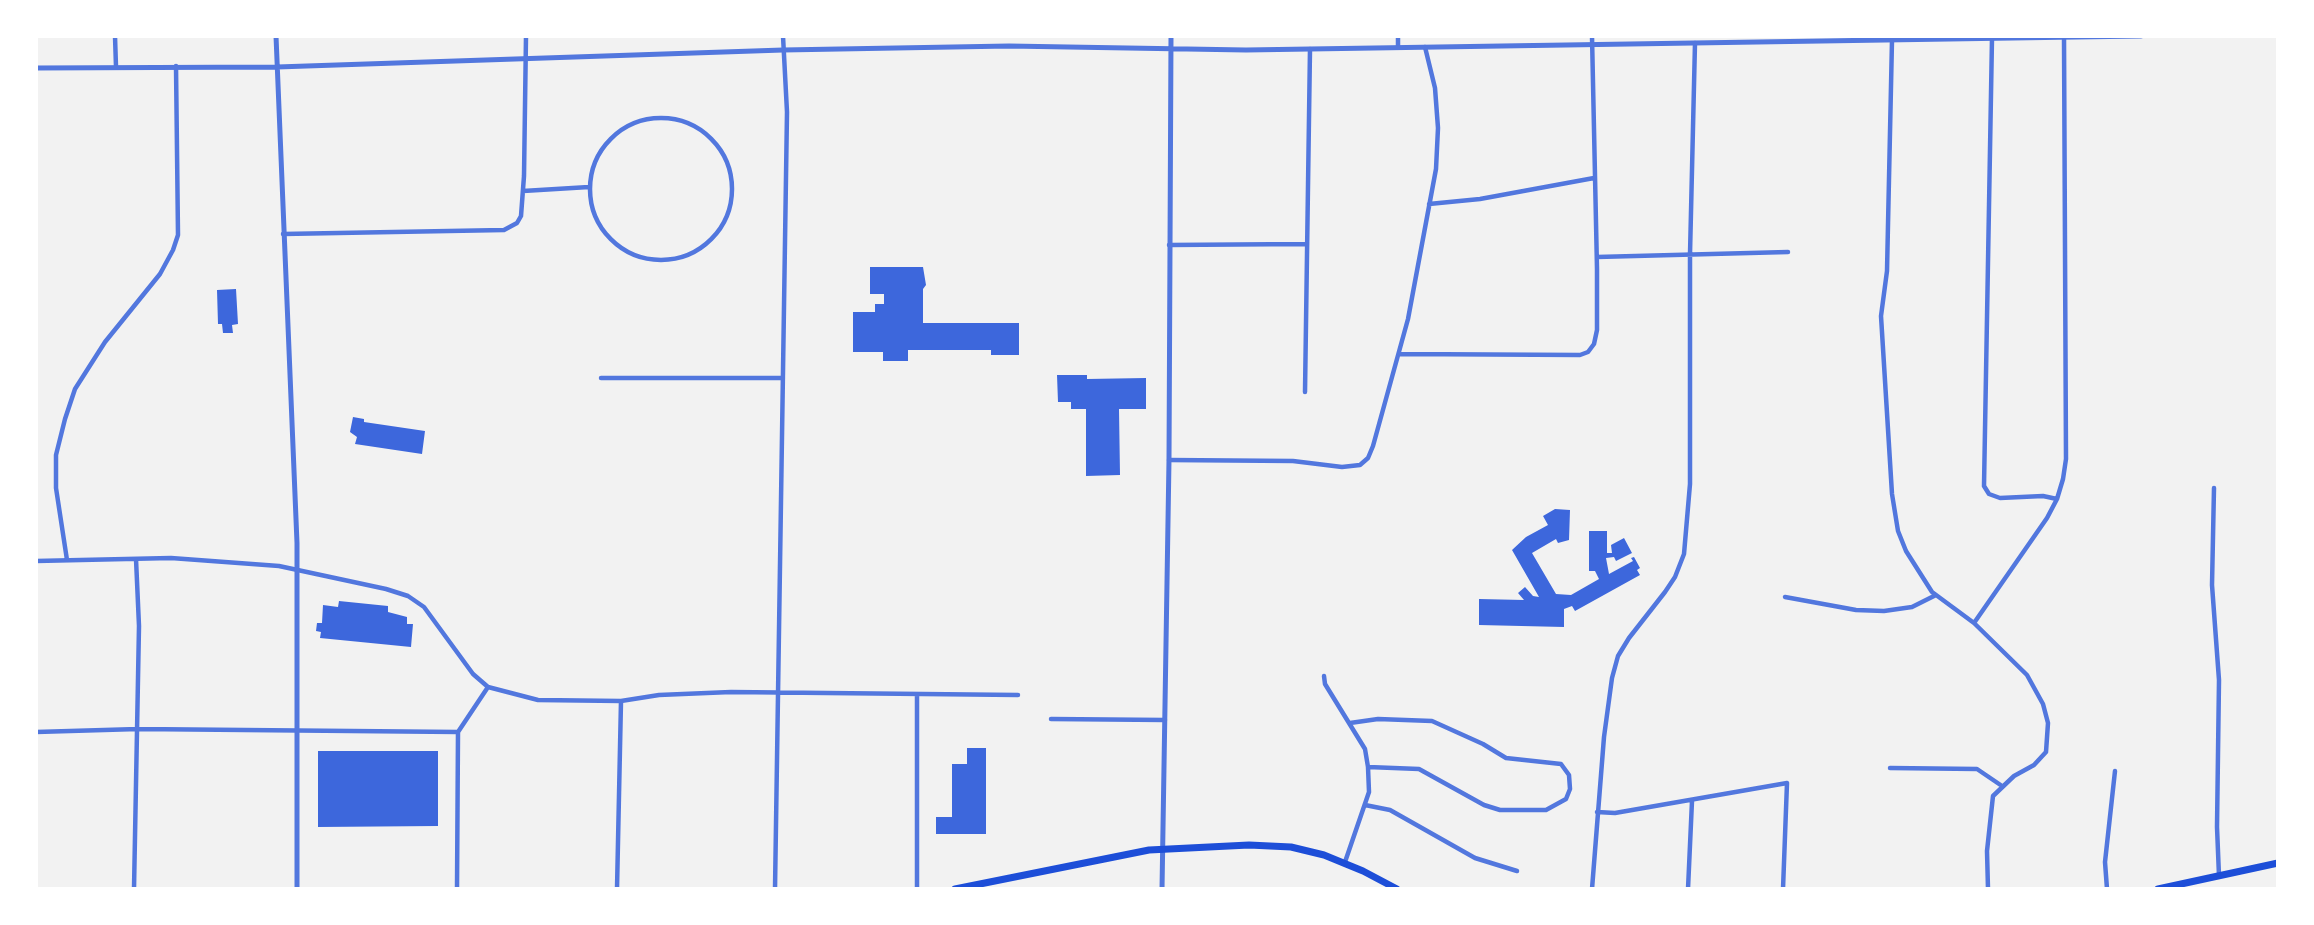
<!DOCTYPE html>
<html>
<head>
<meta charset="utf-8">
<style>
	body { margin:0 }
	#map { position:relative; width:2314px; height:925px; overflow:hidden; background:#f2f2f2; font-family:Cabin,sans-serif }
	canvas { display:block }
	.frame { position:absolute; inset:0; border:38px solid #fff; pointer-events:none }
</style>
</head>
<body>
<div id="map">
<canvas width="2314" height="925"></canvas>
<div class="frame"></div>
</div>
<script>
const g = document.querySelector('canvas').getContext('2d');
g.lineJoin = 'round';
function fillPath(path, color) { g.fillStyle = color; g.fill(path, 'evenodd'); }
const poly = rows => new Path2D(rows.map(r => 'M' + r).join(''));
function trace(path, color, width, dash) { g.strokeStyle = color; g.lineWidth = width; g.lineCap = dash ? 'butt' : 'round'; g.setLineDash(dash || []); g.stroke(path); }
fillPath(poly([
	[870,267,923,267,926,285,923,289,923,323,1019,323,1019,355,991,355,991,350,908,350,908,361,883,361,883,352,853,352,853,312,875,312,875,304,884,304,884,294,870,294],
	[236,289,238,324,232,325,233,333,223,333,222,324,218,324,217,290],
	[1057,375,1087,375,1087,379,1146,378,1146,409,1119,409,1120,475,1086,476,1086,409,1071,409,1071,402,1058,402],
	[353,417,364,419,364,422,425,431,422,454,355,444,357,437,350,432],
	[1555,509,1570,510,1569,540,1558,543,1556,539,1532,553,1556,594,1571,595,1599,579,1595,571,1589,571,1589,531,1607,531,1607,553,1612,553,1611,545,1624,538,1632,553,1616,561,1614,557,1606,558,1609,574,1633,561,1631,558,1634,557,1640,568,1637,570,1640,575,1575,611,1572,606,1564,609,1564,627,1479,625,1479,599,1524,600,1518,593,1525,587,1533,596,1539,597,1512,550,1526,537,1548,525,1543,516],
	[339,601,388,606,388,612,407,617,407,624,413,624,411,647,320,638,321,632,316,631,317,623,322,623,323,605,338,607],
	[967,748,986,748,986,834,936,834,936,817,952,817,952,764,967,764],
	[318,751,438,751,438,826,318,827]
]), '#3d67dc');
trace(poly([
	[115,36,116,67],
	[1992,38,1984,486,1989,494,2000,498,2043,496,2057,499],
	[1892,40,1887,271,1881,316,1892,494,1898,531,1906,551,1932,592,1974,623,2027,675,2043,704,2048,723,2046,752,2034,765,2014,776,1993,796,1987,851,1988,889],
	[1398,47,1398,36],
	'590 189a71 71 0 1 1 142 0a71 71 0 1 1-142 0Z',
	[523,191,589,187],
	[1429,204,1480,199,1594,178],
	[283,234,504,230,517,223,521,216,524,176,526,36],
	[1169,245,1305,244],
	[1597,257,1788,252],
	[1399,354,1580,355,1588,352,1594,344,1597,330,1597,269,1592,36],
	[601,378,783,378],
	[1305,392,1310,49],
	[1169,460,1293,461,1342,467,1360,465,1368,458,1373,446,1408,319,1436,169,1438,128,1435,88,1425,47],
	[2214,488,2212,585,2219,680,2217,827,2219,876],
	[67,560,56,488,56,455,65,419,75,389,105,342,160,274,173,250,178,235,176,66],
	[36,561,171,558,279,566,386,589,408,596,424,607,473,674,488,687,538,700,621,701,659,695,731,692,1018,695],
	[1785,597,1856,610,1884,611,1912,607,1936,595],
	[1974,623,2047,518,2057,499,2063,479,2066,459,2064,37],
	[1324,676,1325,684,1365,749,1368,767,1369,792,1345,862],
	[1051,719,1165,720],
	[1350,723,1378,719,1432,721,1483,744,1506,758,1561,764,1569,775,1570,789,1566,799,1546,810,1500,810,1484,805,1419,769,1368,767],
	[36,732,138,729,458,732],
	[1890,768,1977,769,2002,786],
	[1365,805,1390,810,1475,858,1517,871],
	[1597,812,1615,813,1787,783,1783,889],
	[134,889,139,626,136,559],
	[457,889,458,732,488,687],
	[617,889,621,701],
	[775,889,787,112,783,36],
	[917,889,917,694],
	[1592,889,1604,737,1612,678,1618,656,1629,638,1665,592,1675,577,1684,554,1690,484,1690,254,1695,43],
	[1688,889,1692,801],
	[2107,889,2105,862,2115,771]
]), '#5277de', 4.5);
trace(poly([
	[276,36,297,543,297,889],
	[36,68,277,67,783,50,1009,46,1246,50,2141,36],
	[1162,889,1169,460,1171,36]
]), '#5277de', 5);
trace(poly([
	[955,889,1149,850,1249,845,1291,847,1324,855,1363,871,1397,889],
	[2158,889,2278,863]
]), '#1d4ed8', 7);
</script>
</body>
</html>
